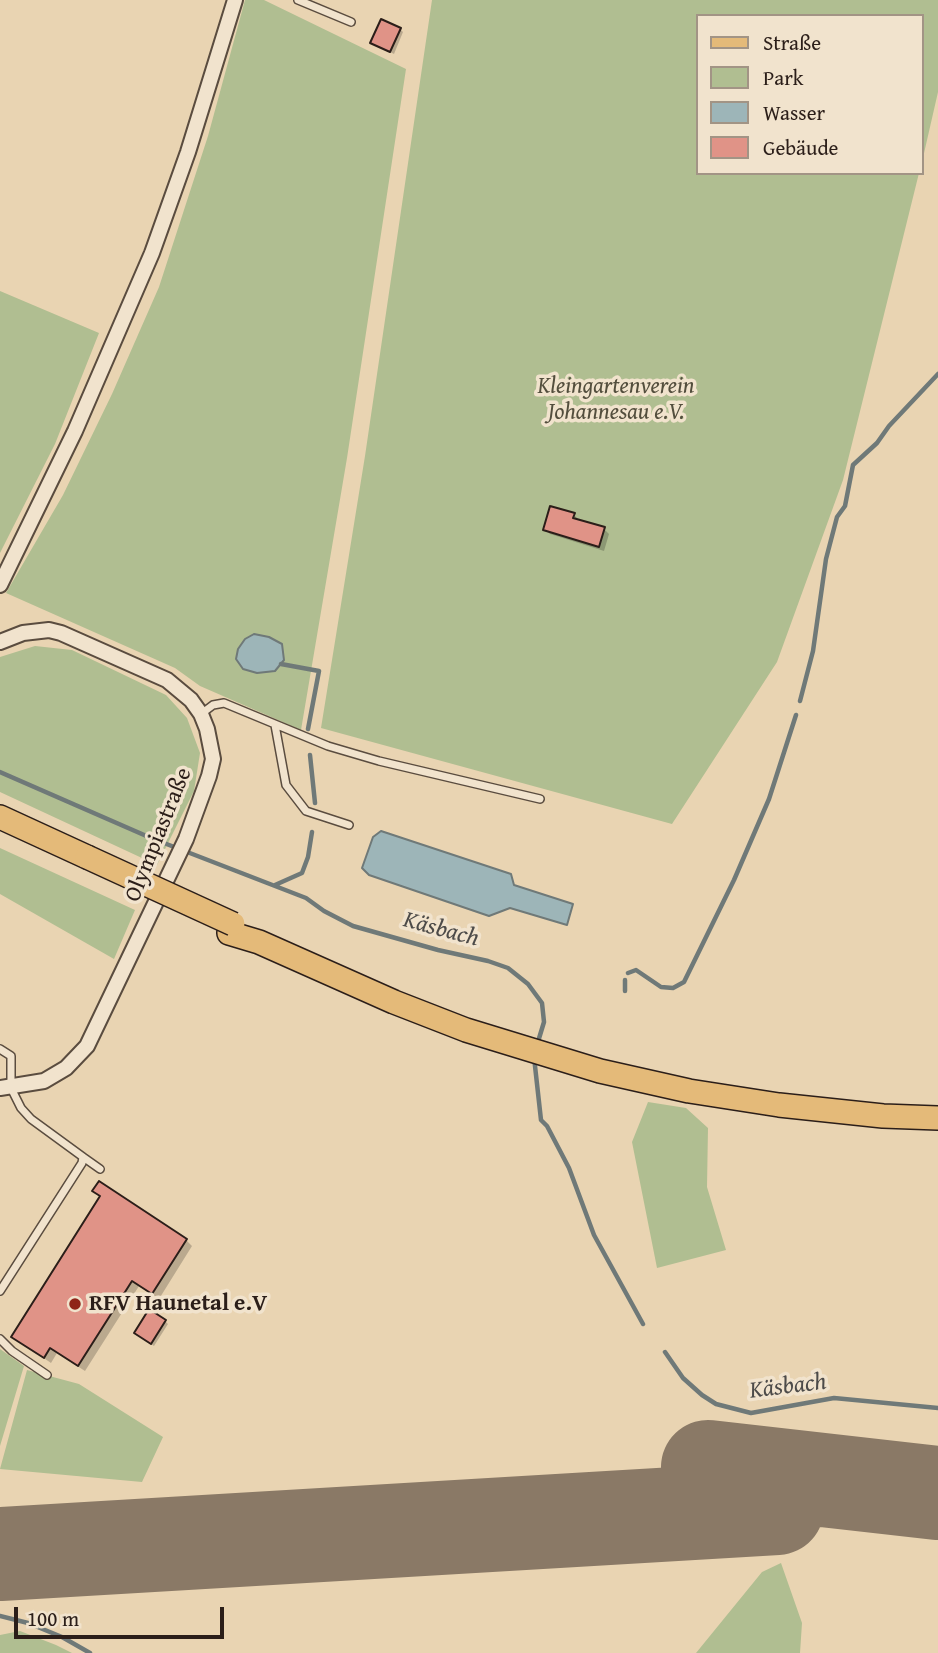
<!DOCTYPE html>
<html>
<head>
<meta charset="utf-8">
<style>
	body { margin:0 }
	#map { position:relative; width:938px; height:1653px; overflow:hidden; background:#e9d4b2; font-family:"Gentium Book Plus",serif }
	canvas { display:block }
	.legend { position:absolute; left:696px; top:14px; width:228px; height:161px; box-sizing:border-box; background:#f1e3cd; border:2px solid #a29485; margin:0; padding:9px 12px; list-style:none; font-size:21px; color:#2b1e19 }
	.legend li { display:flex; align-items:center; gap:14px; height:35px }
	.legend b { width:35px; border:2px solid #a29485 }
	.scale { position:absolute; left:14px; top:1607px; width:210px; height:32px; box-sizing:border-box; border:4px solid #2b1e19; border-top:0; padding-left:9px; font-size:21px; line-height:24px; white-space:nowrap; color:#2b1e19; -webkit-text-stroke:5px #f1e3cd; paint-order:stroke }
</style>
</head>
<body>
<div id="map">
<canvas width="938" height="1653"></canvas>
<ul class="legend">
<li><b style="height:9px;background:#e4ba79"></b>Straße</li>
<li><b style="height:19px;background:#b0be91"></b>Park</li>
<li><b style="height:19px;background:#9db5b8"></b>Wasser</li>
<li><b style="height:19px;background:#e09387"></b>Gebäude</li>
</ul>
<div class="scale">100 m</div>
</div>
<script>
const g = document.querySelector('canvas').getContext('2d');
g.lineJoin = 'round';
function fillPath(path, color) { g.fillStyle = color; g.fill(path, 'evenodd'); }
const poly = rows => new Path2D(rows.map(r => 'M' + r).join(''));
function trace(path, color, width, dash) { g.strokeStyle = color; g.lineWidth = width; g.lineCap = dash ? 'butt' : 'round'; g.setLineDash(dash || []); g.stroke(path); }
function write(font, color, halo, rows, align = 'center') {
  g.font = font + ' "Gentium Book Plus",serif'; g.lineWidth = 7; g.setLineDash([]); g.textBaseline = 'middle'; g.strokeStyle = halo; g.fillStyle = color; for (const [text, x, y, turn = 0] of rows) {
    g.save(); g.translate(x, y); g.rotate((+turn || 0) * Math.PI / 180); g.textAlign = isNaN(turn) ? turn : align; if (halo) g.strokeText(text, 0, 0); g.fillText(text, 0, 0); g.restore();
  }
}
fillPath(poly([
	[245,0,264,0,406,69,347,458,301,730,200,686,175,668,6,593,63,495,112,394,159,287,208,136],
	[432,0,938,0,938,92,922,162,922,16,698,16,698,173,919,173,843,480,777,662,672,824,321,728,365,456],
	[0,291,99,333,55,444,0,553],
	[35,646,72,650,166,695,187,718,200,753,194,791,157,865,0,792,0,657],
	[0,848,135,910,114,959,0,894],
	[648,1102,686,1108,708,1128,707,1187,726,1250,657,1268,632,1142],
	[0,1349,24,1366,0,1446],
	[27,1370,79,1384,163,1437,142,1482,0,1469],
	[781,1563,802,1623,800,1653,696,1653,762,1572],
	[20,1631,56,1645,72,1653,0,1653,0,1635]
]), '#b0be91');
const water = poly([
	[254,634,269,637,282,644,284,660,275,671,257,673,243,669,236,659,238,649,245,639,254,634],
	[381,831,511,874,514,885,573,904,567,925,510,908,489,916,369,875,362,868,373,837,381,831]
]);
fillPath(water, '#9db5b8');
trace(water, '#6f7978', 2);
fillPath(poly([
	[400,29,403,32,394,54,372,43],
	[574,515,579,520,604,529,609,534,604,551,550,534,545,529],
	[95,1191,186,1240,192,1246,159,1299,139,1286,85,1371,57,1353,51,1363,13,1337,101,1197],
	[165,1321,168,1324,154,1346,139,1336]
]), '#0003');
trace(poly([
	[281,664,319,671,308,729],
	[800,701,813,651,826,559,837,517,845,506,853,465,877,443,889,426,938,374],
	[310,755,315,803],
	[0,772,151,838,306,898,324,911,353,926,438,950,488,961,508,968,528,984,542,1003,544,1022,537,1045],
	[275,885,302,873,308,857,312,832],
	[628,973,636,970,661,987,673,988,684,982,734,880,769,799,796,715],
	[625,991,625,980],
	[534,1057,541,1120,547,1126,569,1168,594,1235,643,1324],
	[665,1352,683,1378,702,1395,716,1404,751,1413,834,1398,938,1408],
	[0,1616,28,1623,62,1637,90,1653]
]), '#6f7978', 4.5);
trace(poly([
	[708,1467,938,1493],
	[0,1554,777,1508]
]), '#8a7966', 94);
const building = poly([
	[381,19,401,28,390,52,370,43,381,19],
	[550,506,575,513,573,518,605,527,599,547,543,530,550,506],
	[99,1181,187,1239,152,1294,132,1281,78,1366,50,1348,44,1358,11,1337,100,1196,92,1191,99,1181],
	[149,1309,166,1320,151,1344,134,1333,149,1309]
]);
fillPath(building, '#e09387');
trace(building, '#2b1e19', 2);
const service = poly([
	[298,0,351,22],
	[201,714,213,705,224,703,328,746,379,761,540,799],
	[275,725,286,785,306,811,349,825],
	[0,1049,11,1056,11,1088,21,1108,31,1119,83,1157,82,1163,0,1291],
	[83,1157,100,1169],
	[0,1339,12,1351,47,1375]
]);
const minor = poly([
	[0,585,75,431,152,253,188,152,235,0],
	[0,642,23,633,49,630,61,633,167,680,191,700,201,714,207,729,213,759,209,776,186,839,87,1046,66,1068,44,1081,0,1088]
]);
const primary = poly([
	[0,817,87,857],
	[229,933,259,942,394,1002,466,1030,600,1071,689,1091,779,1105,883,1116,938,1118]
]);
trace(service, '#5a4c3f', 10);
trace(minor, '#5a4c3f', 18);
trace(primary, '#2b1e19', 26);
trace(service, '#f1e3cd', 7);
trace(minor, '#f1e3cd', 14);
trace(primary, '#e4ba79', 23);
const primaryBridge = poly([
	[87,857,233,924]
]);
trace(primaryBridge, '#2b1e19', 26, []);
trace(primaryBridge, '#e4ba79', 23);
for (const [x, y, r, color] of [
	[75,1304,7,"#8f2418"]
]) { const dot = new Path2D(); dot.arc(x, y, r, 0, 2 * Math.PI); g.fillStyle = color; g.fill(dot); trace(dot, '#f1e3cd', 2.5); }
write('italic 23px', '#534e3d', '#f1e3cd', [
	["Kleingartenverein",616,387],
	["Johannesau e.V.",616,413]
]);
write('23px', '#2b1e19', '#f1e3cd', [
	["Olympiastraße",159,835,-68]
]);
write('bold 23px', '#2b1e19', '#f1e3cd', [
	["RFV Haunetal e.V",89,1304]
], 'left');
write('italic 24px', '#4d4b49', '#f1e3cd', [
	["Käsbach",441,930,15],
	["Käsbach",788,1387,-7]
]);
</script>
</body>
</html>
